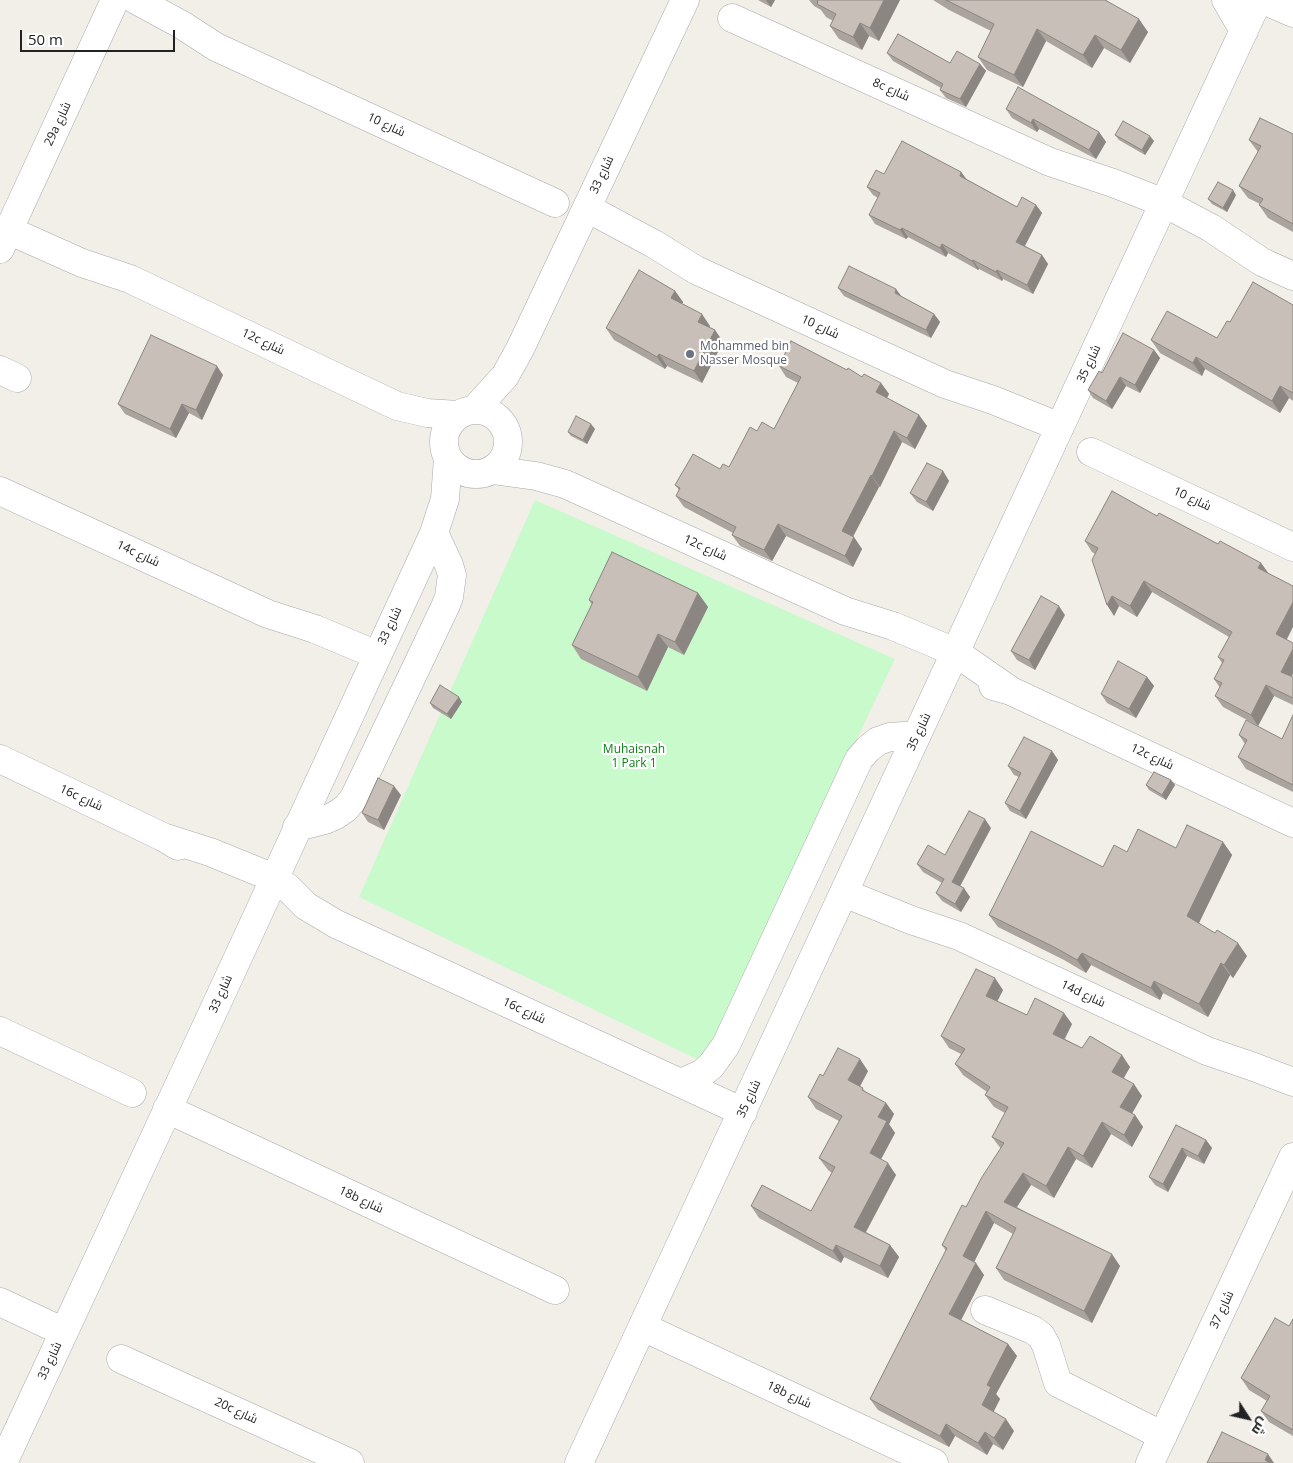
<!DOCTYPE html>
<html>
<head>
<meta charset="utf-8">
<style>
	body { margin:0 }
	#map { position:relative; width:1293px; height:1463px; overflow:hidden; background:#f2efe9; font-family:"Open Sans",Cairo,sans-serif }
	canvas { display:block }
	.north { position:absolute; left:1223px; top:1393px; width:50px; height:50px; -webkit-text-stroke:4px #fff; paint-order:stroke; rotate:125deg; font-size:14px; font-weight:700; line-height:20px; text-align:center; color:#222 }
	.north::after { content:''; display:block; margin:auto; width:18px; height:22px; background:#222; clip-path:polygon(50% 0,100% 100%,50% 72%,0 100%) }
	.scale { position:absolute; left:20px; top:30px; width:155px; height:22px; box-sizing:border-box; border:2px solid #222; border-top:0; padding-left:6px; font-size:15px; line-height:18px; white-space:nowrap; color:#222; -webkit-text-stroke:4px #fff; paint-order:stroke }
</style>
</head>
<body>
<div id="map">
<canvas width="1293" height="1463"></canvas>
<div class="north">ش</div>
<div class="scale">50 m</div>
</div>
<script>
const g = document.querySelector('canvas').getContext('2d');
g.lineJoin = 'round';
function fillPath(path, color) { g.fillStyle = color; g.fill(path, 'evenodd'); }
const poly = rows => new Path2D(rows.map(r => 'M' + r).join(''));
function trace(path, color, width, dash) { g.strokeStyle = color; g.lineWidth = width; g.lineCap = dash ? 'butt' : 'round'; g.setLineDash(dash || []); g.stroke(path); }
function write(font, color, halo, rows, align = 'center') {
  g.font = font + ' "Open Sans",Cairo,sans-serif'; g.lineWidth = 4.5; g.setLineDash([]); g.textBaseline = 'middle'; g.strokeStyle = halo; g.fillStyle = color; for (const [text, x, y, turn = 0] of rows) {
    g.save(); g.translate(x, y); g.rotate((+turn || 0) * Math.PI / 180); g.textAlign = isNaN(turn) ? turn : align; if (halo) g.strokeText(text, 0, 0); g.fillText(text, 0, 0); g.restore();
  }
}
fillPath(poly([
	[535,500,895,659,703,1062,359,897]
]), '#c8facc');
const minor = poly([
	[136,0,182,25,216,47,555,203],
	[1226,0,1244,31],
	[1263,0,1293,13],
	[732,18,1050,162,1113,183,1164,203,1211,228,1262,262,1293,276],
	[587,208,654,244,696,270,945,384,993,400,1060,427],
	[8,230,82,263,130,279,397,406,427,413,458,415],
	[0,249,115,0],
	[0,370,17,378],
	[475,409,505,376,520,349,685,0],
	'444 442a32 32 0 1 1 64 0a32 32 0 1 1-64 0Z',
	[1091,452,1293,547],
	[492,470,536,476,565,484,845,611,893,626,955,652,1011,691],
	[0,491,268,614,315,629,377,655],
	[993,686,1011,691,1293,823],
	[0,759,163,837,178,846],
	[297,827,325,820,336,815,346,808,354,798,445,607,449,597,452,575,449,565,434,533],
	[163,837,210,852,274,878,288,888,306,906,336,924,743,1112],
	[844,893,911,920,959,936,1207,1051,1254,1067,1293,1082],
	[0,1031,132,1093],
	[681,1083,701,1074,711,1066,726,1045,859,759,868,749,878,741,890,737,917,735],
	[167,1109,555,1290],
	[0,1302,64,1332],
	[985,1310,1033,1330,1041,1336,1046,1345,1058,1383,1163,1436],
	[643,1327,934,1463],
	[121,1359,350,1463],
	[3,1463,205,1029,434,533,445,499,448,458],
	[579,1463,1258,0],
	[1150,1463,1293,1157]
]);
trace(minor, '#a9a9a9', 29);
trace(minor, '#fff', 28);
fillPath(poly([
	[758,0,775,0,771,7],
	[809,0,900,0,879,41,869,36,862,50,839,39,830,26,833,21,826,17,821,10,814,6],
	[933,0,1106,0,1148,32,1130,63,1104,48,1092,68,1046,41,1023,87,987,70,978,57,991,31,949,10],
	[887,53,950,63,980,64,986,71,966,107,946,98,940,90,941,88,893,61],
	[1006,109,1099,132,1106,142,1096,159,1039,129,1037,132,1012,118],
	[1293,134,1293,232,1268,218,1259,205,1260,204,1248,198,1239,186,1258,152,1249,140],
	[1115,135,1154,141,1145,155,1119,140],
	[961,172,966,179,1017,207,1036,205,1042,213,1025,246,1042,255,1048,264,1033,294,1003,279,1002,281,979,269,978,270,948,253,946,257,908,237,906,239,875,224,869,215,878,198,873,195,867,187,884,174],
	[1236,195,1227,212,1212,204,1208,199],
	[838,288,902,297,934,314,940,322,931,338,844,296],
	[675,291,683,302,682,304,710,326,709,327,715,330,723,342,702,383,667,366,665,369,614,340,606,328],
	[1293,305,1293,401,1289,398,1280,413,1205,369,1202,376,1160,353,1151,340,1217,338,1230,322],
	[1154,350,1160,358,1140,393,1126,386,1112,409,1093,398,1088,390,1102,373],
	[779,366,847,370,862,377,881,383,889,394,887,398,919,415,927,426,915,449,902,442,880,487,879,487,853,537,862,549,853,567,786,536,772,561,740,546,732,535,733,533,684,507,676,496,679,490,675,485,720,469,729,467,757,431,774,429,798,383,786,377],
	[223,375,202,420,189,413,176,438,125,414,118,404],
	[595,429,587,444,571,436,568,432],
	[943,471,949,481,933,511,917,502,910,493],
	[1157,516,1218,544,1261,563,1268,573,1287,639,1292,677,1293,677,1293,705,1274,696,1258,726,1223,707,1215,696,1220,688,1214,679,1222,663,1218,657,1229,637,1152,592,1137,617,1119,606,1114,616,1095,554,1092,552,1085,541],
	[698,593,708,607,684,655,668,647,647,691,581,659,572,645,592,605,589,600],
	[1065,615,1035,670,1017,660,1011,651],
	[1147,677,1154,686,1136,718,1107,703,1101,694],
	[462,702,451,719,433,708,430,703],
	[1293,715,1293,792,1246,769,1238,757,1245,744,1239,735,1282,739],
	[1052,751,1058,760,1026,819,1010,811,1005,803,1019,777,1014,775,1008,766],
	[1171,780,1175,785,1166,800,1149,790,1146,785],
	[401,795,384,830,368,822,362,813],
	[991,828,960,886,970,897,961,912,942,901,936,893,942,883,923,872,917,864,945,855],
	[1223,842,1232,855,1199,923,1247,956,1233,978,1230,975,1208,1017,1163,993,1160,1000,1091,965,1086,973,1064,960,998,927,989,915,1103,867,1127,852,1176,848],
	[1003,990,997,1001,1027,1015,1072,1024,1065,1039,1082,1048,1130,1067,1124,1078,1142,1096,1132,1113,1135,1115,1143,1127,1132,1147,1111,1134,1092,1168,1076,1159,1054,1198,1031,1185,1017,1207,1120,1266,1092,1323,1004,1280,996,1268,1013,1234,994,1223,974,1262,984,1275,961,1320,1008,1344,1017,1356,996,1394,1000,1399,993,1412,1014,1431,1003,1450,993,1444,987,1455,955,1436,949,1447,878,1410,870,1399,946,1251,942,1245,966,1207,1001,1149,992,1137,1005,1113,994,1107,985,1095,987,1092,963,1075,955,1064,961,1054,949,1048,941,1036],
	[868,1071,860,1086,866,1092,886,1103,894,1114,889,1124,895,1133,881,1159,896,1175,866,1232,890,1245,899,1257,888,1278,844,1257,841,1263,759,1218,751,1206,811,1211,832,1173,828,1170,819,1158,839,1121,816,1109,808,1097,823,1076],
	[1176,1125,1206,1140,1212,1148,1204,1164,1187,1156,1168,1192,1155,1185,1149,1177],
	[1293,1319,1293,1436,1269,1422,1261,1411,1267,1401,1249,1390,1241,1378,1289,1326]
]), '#aba49e');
fillPath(poly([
	[766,0,775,0,771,7],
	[884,0,900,0,879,41,870,28],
	[1139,19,1148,32,1130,63,1121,50],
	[860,23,869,36,862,50,853,37],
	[1037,29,1046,41,1023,87,1014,75],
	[1095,35,1104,48,1092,68,1083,55],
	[980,64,986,71,966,107,960,99],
	[1033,119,1039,129,1037,132,1031,123],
	[1099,132,1106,142,1096,159,1089,150],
	[1150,136,1154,141,1145,155,1142,150],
	[961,172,968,181,960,176],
	[1233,190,1236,195,1227,212,1223,208],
	[1036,205,1042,213,1022,251,1016,242],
	[902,228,908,237,906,239,900,230],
	[942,244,948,253,946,257,940,248],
	[1042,255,1048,264,1033,294,1027,285],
	[973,260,979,269,978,270,972,261],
	[997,270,1003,279,1002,281,996,272],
	[896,289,902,297,895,293],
	[675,291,683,302,679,310,671,298],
	[702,314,710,326,706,333,698,322],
	[934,314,940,322,931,338,926,330],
	[715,330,723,342,702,383,694,371],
	[1154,350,1160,358,1140,393,1135,385],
	[659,354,667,366,665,369,657,357],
	[1196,357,1205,369,1202,376,1193,363],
	[217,366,223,375,202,420,196,410],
	[1120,377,1126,386,1112,409,1106,401],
	[881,383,889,394,884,403,876,392],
	[1280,386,1289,398,1280,413,1272,401],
	[182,404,189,413,176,438,170,429],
	[919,415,927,426,915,449,907,438],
	[591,424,595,429,587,444,583,440],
	[894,431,902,442,880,487,872,476],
	[943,471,949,481,933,511,926,502],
	[871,475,879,487,850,542,842,531],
	[778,524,786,536,772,561,764,550],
	[854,537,862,549,853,567,845,556],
	[1261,563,1269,574,1258,568],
	[1144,581,1152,592,1137,617,1130,606],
	[698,593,708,607,684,655,675,642],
	[1112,596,1119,606,1114,616,1107,605],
	[1293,602,1293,627,1284,645,1276,634],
	[1059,606,1065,615,1035,670,1029,660],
	[658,634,668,647,647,691,638,677],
	[1293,649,1293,674,1289,683,1281,672],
	[1147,677,1154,686,1136,718,1129,709],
	[1266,685,1274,696,1258,726,1251,715],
	[459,697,462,702,451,719,447,714],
	[1052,751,1058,760,1026,819,1020,811],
	[1171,780,1175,785,1166,800,1162,795],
	[394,786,401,795,384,830,378,820],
	[985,819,991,828,958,890,952,882],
	[1223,842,1232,855,1196,929,1187,916],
	[964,888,970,897,961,912,955,904],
	[1238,943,1247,956,1233,978,1224,965],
	[1082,953,1091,965,1086,973,1077,960],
	[1221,963,1230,975,1208,1017,1199,1004],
	[995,978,1003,990,994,1008,986,996],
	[1154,981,1163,993,1160,1000,1151,988],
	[1064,1013,1072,1024,1061,1045,1053,1034],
	[1122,1055,1130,1067,1120,1084,1112,1072],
	[860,1059,868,1071,857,1092,848,1080],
	[1134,1084,1142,1096,1129,1119,1120,1107],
	[886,1103,894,1114,889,1124,895,1133,878,1165,870,1153,878,1117],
	[1135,1115,1143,1127,1132,1147,1124,1135],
	[1102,1122,1111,1134,1092,1168,1083,1156],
	[1206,1140,1212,1148,1204,1164,1198,1156],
	[1068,1147,1076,1159,1054,1198,1046,1186],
	[1182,1148,1187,1156,1168,1192,1163,1184],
	[888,1163,896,1175,862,1239,854,1227],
	[1023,1173,1031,1185,1013,1213,1004,1202],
	[986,1211,994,1223,971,1268,963,1256],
	[836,1245,844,1257,841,1263,833,1251],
	[890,1245,899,1257,888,1278,880,1266],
	[1112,1254,1120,1266,1092,1323,1084,1311],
	[976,1263,984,1275,958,1326,949,1314],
	[1008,1344,1017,1356,996,1394,1000,1399,991,1417,982,1405,987,1385],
	[1006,1419,1014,1431,1003,1450,994,1438],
	[946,1424,955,1436,949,1447,940,1436],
	[985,1432,993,1444,987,1455,978,1443],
	[1268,1454,1274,1463,1267,1463,1265,1460]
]), '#8b8681');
const building = poly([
	[817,0,884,0,870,28,860,23,853,37,830,26,836,14,817,4,818,1,817,0],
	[946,0,1105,0,1139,19,1121,50,1095,35,1083,55,1037,29,1014,75,978,57,994,24,946,0],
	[898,34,950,63,957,51,980,64,960,99,940,90,943,84,887,53,898,34],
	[1018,87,1099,132,1089,150,1033,119,1031,123,1006,109,1018,87],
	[1260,118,1293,134,1293,224,1259,205,1263,199,1239,186,1261,146,1249,140,1260,118],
	[1123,121,1150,136,1142,150,1115,135,1123,121],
	[902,141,961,172,960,176,1017,207,1022,197,1036,205,1016,242,1042,255,1027,285,997,270,996,272,973,260,972,261,942,244,940,248,902,228,900,230,869,215,880,193,867,187,876,170,884,174,902,141],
	[1218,182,1233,190,1223,208,1208,199,1218,182],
	[849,266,896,289,895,293,934,314,926,330,838,288,849,266],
	[639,270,675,291,671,298,702,314,698,322,715,330,694,371,659,354,657,357,606,328,639,270],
	[1253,282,1293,305,1293,393,1280,386,1272,401,1196,357,1193,363,1151,340,1167,311,1217,338,1227,321,1230,322,1253,282],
	[1123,333,1154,350,1135,385,1120,377,1106,401,1088,390,1099,371,1102,373,1123,333],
	[151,335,217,366,196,410,182,404,170,429,118,404,151,335],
	[791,341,847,370,848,368,862,377,864,374,881,383,876,392,919,415,907,438,894,431,872,476,871,475,842,531,854,537,845,556,778,524,764,550,732,535,736,527,676,496,680,488,675,485,693,454,720,469,723,464,729,467,750,427,757,431,762,422,774,429,801,377,779,366,791,341],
	[576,416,591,424,583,440,568,432,576,416],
	[927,463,943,471,926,502,910,493,927,463],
	[1112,491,1157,516,1159,513,1218,544,1220,541,1261,563,1258,568,1293,586,1293,602,1276,634,1293,643,1293,649,1281,672,1293,677,1293,698,1266,685,1251,715,1215,696,1222,683,1214,679,1224,660,1218,657,1232,632,1144,581,1130,606,1112,596,1107,605,1092,560,1098,548,1085,541,1112,491],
	[612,552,698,593,675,642,658,634,638,677,572,645,593,602,589,600,612,552],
	[1041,596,1059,606,1029,660,1011,651,1041,596],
	[1118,661,1147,677,1129,709,1101,694,1118,661],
	[440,685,459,697,447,714,430,703,440,685],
	[1293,715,1293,785,1238,757,1247,740,1239,735,1246,720,1282,739,1293,715],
	[1024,737,1052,751,1020,811,1005,803,1021,773,1008,766,1024,737],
	[1154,772,1171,780,1162,795,1146,785,1154,772],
	[378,778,394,786,378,820,362,813,378,778],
	[969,811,985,819,952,882,964,888,955,904,936,893,944,879,917,864,928,845,945,855,969,811],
	[1187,825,1223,842,1187,916,1215,933,1217,930,1238,943,1224,965,1221,963,1199,1004,1154,981,1151,988,1082,953,1077,960,1056,948,989,915,1031,831,1103,867,1114,845,1127,852,1138,829,1176,848,1187,825],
	[976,969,995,978,986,996,1027,1015,1035,998,1064,1013,1053,1034,1082,1048,1090,1036,1122,1055,1112,1072,1134,1084,1120,1107,1135,1115,1124,1135,1102,1122,1083,1156,1068,1147,1046,1186,1023,1173,1004,1202,1112,1254,1084,1311,996,1268,1016,1228,986,1211,963,1256,976,1263,949,1314,1008,1344,987,1385,991,1387,982,1405,1006,1419,994,1438,985,1432,978,1443,946,1424,940,1436,870,1399,947,1248,942,1245,962,1205,966,1207,982,1177,1004,1143,992,1137,1008,1107,985,1095,990,1087,955,1064,965,1049,941,1036,976,969],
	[838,1048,860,1059,848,1080,863,1088,862,1090,886,1103,878,1117,887,1121,870,1153,888,1163,854,1227,890,1245,880,1266,836,1245,833,1251,751,1206,762,1185,811,1211,835,1167,819,1158,842,1116,808,1097,820,1074,823,1076,838,1048],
	[1176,1125,1206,1140,1198,1156,1182,1148,1163,1184,1149,1177,1176,1125],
	[1275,1318,1289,1326,1293,1319,1293,1430,1261,1411,1270,1396,1241,1378,1275,1318],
	[1222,1432,1268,1454,1265,1460,1270,1463,1207,1463,1222,1432]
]);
fillPath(building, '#c7bfb8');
trace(building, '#8b8681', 1);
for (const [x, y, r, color] of [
	[690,354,5,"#6b7280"]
]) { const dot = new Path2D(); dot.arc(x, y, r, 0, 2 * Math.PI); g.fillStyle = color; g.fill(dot); trace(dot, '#fff', 2); }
write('12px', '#222', '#fff', [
	["8c شارع",891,90,24],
	["29a شارع",58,124,-65],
	["شارع 10",386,125,25],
	["شارع 33",602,175,-65],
	["شارع 10",820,327,25],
	["12c شارع",263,342,25],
	["شارع 35",1089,364,-65],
	["شارع 10",1192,499,25],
	["12c شارع",705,548,24],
	["14c شارع",138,554,25],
	["شارع 33",390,626,-65],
	["شارع 35",919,732,-65],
	["12c شارع",1152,757,25],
	["16c شارع",81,798,25],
	["شارع 33",221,994,-66],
	["14d شارع",1083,994,25],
	["16c شارع",524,1011,25],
	["شارع 35",749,1099,-65],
	["18b شارع",361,1200,25],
	["شارع 37",1222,1310,-65],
	["شارع 33",50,1361,-65],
	["18b شارع",789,1395,25],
	["20c شارع",236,1411,25]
]);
write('12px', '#5b616d', '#fff', [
	["Mohammed bin",700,347],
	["Nasser Mosque",700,361]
], 'left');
write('12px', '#0c8416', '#fff', [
	["Muhaisnah",634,750],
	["1 Park 1",634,764]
]);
</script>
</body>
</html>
